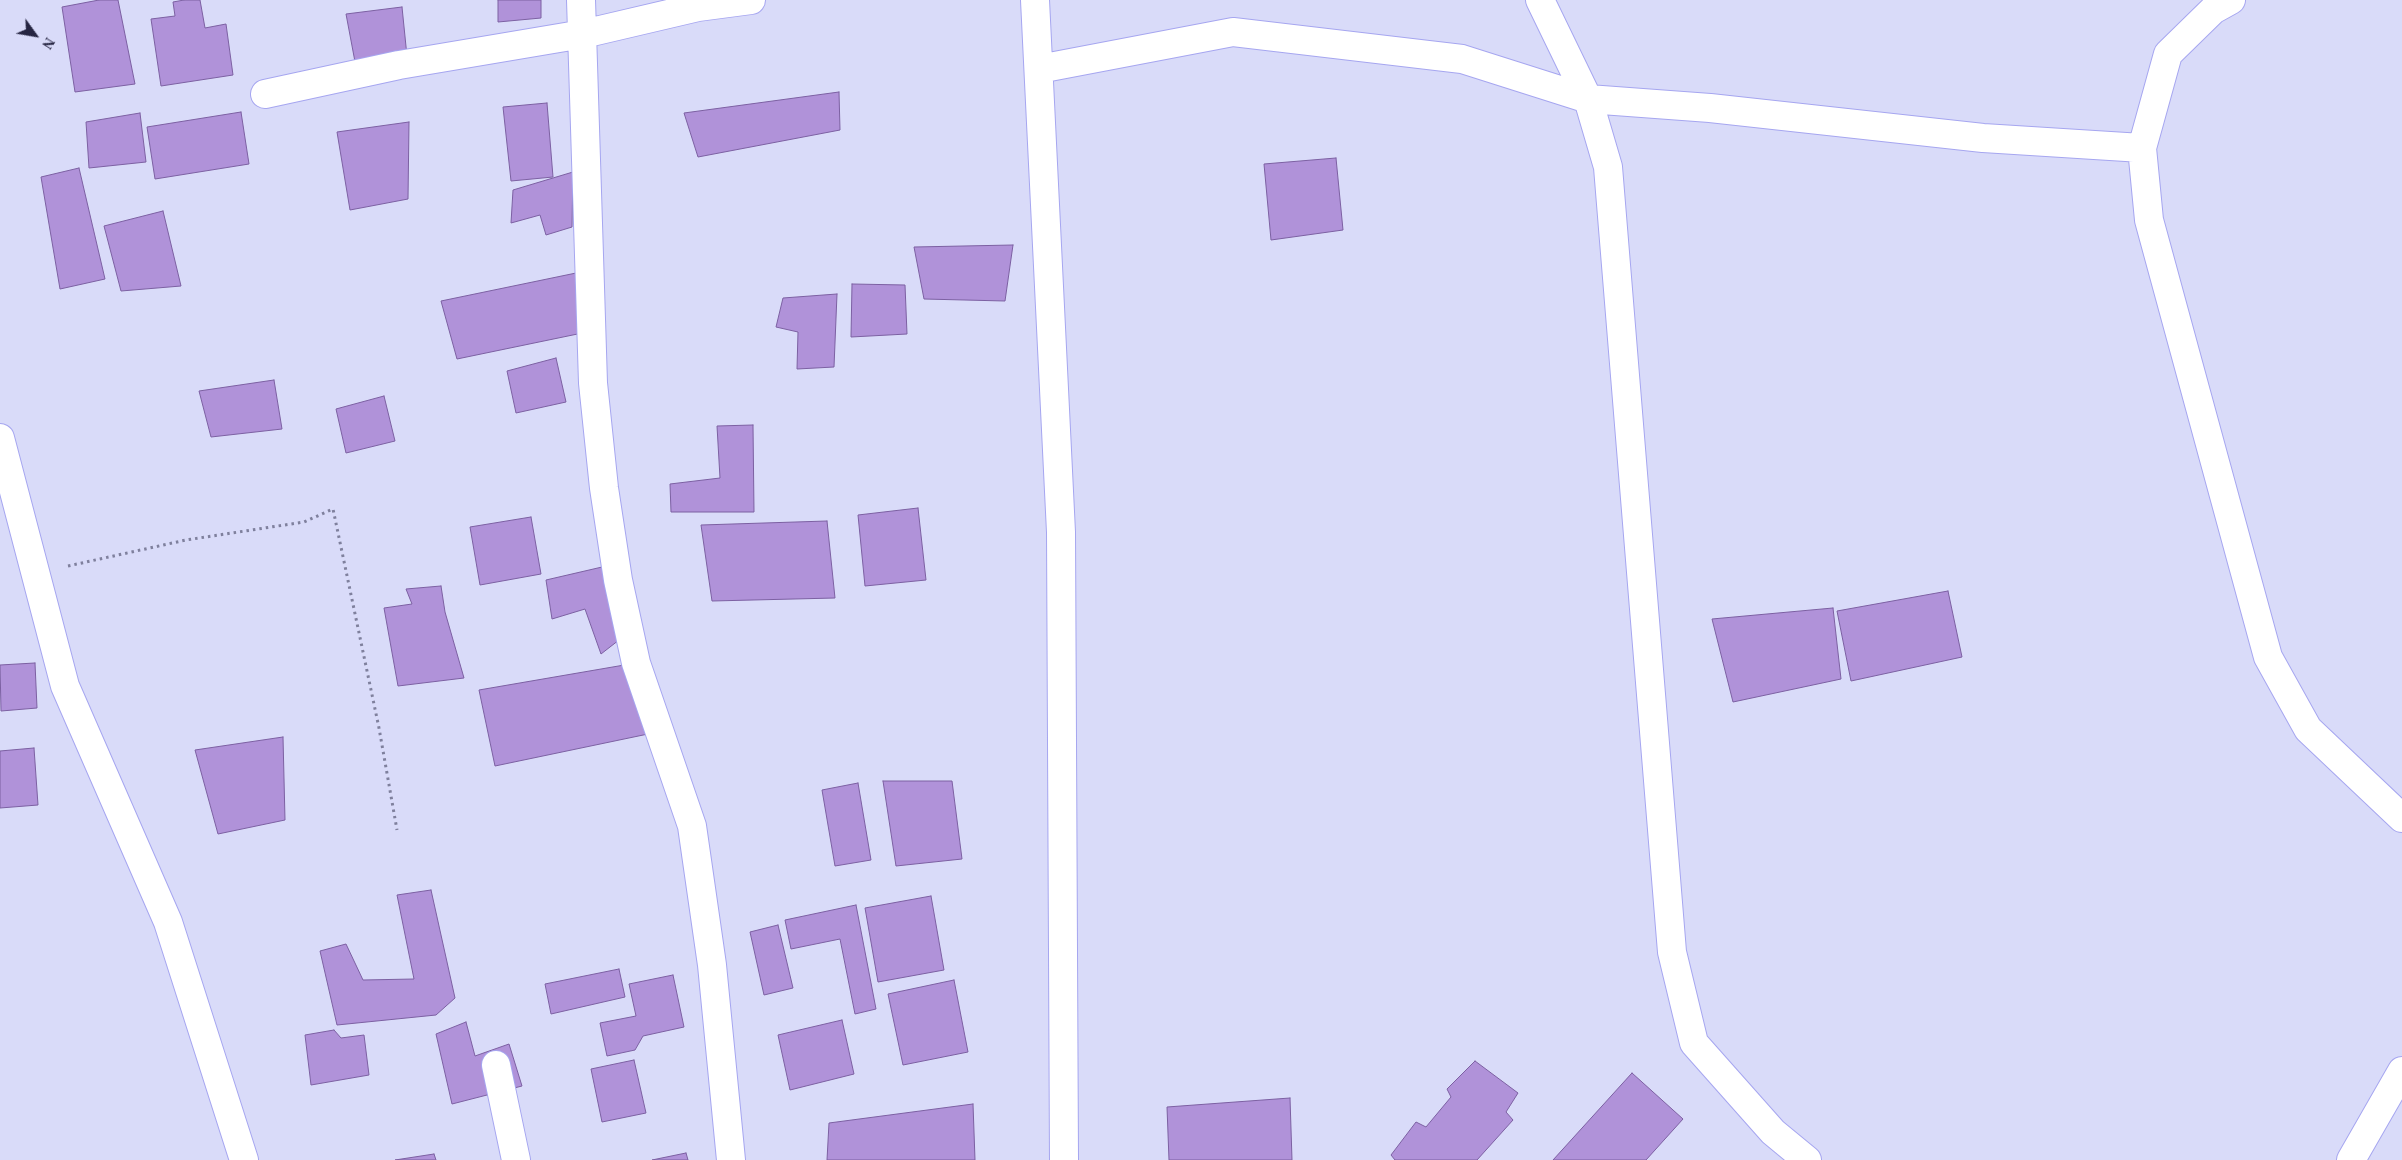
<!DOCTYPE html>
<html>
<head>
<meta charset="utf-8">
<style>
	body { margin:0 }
	#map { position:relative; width:2402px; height:1160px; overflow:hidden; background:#d9dbf9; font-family:"Times New Roman",serif }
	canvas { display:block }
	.north { position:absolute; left:10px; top:10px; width:50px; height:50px; -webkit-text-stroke:4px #d9dbf9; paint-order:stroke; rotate:122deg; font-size:14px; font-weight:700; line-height:20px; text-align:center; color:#262542 }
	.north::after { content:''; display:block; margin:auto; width:18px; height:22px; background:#262542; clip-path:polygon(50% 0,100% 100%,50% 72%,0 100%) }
</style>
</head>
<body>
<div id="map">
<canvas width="2402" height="1160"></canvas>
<div class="north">N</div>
</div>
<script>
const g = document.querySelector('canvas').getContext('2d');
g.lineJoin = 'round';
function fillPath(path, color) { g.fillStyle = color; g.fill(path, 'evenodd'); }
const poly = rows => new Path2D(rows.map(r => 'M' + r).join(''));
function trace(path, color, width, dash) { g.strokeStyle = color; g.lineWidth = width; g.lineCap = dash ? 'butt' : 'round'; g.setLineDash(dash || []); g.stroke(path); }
const building = poly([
	[99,0,118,0,135,84,75,92,62,7,99,0],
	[184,0,200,0,205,28,226,24,233,75,161,86,151,19,175,16,173,2,184,0],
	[498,0,541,0,541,18,498,22,498,0],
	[402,7,409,76,359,83,346,14,402,7],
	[839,92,840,130,698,157,684,113,839,92],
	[547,103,553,177,511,181,503,107,547,103],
	[241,112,249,164,155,179,147,127,241,112],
	[140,113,146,162,89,168,86,122,140,113],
	[409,122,408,199,350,210,337,132,409,122],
	[1336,158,1343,230,1271,240,1264,164,1336,158],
	[79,168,105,279,60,289,41,177,79,168],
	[573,172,572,227,546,235,540,215,511,223,513,190,573,172],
	[163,211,181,286,121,291,104,226,163,211],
	[1013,245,1005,301,924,299,914,247,1013,245],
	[581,272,592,331,457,359,441,301,581,272],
	[852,284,905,285,907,334,851,337,852,284],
	[837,294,834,367,797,369,798,332,776,327,783,298,837,294],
	[556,358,566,402,516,413,507,371,556,358],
	[274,380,282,429,211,437,199,391,274,380],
	[384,396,395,441,346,453,336,409,384,396],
	[753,425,754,512,671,512,670,484,720,478,717,426,753,425],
	[918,508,926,580,865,586,858,515,918,508],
	[531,517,541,574,480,585,470,527,531,517],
	[827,521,835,598,712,601,701,525,827,521],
	[615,564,628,633,601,654,585,609,552,619,546,580,615,564],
	[441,586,445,612,464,678,398,686,384,608,412,604,406,589,441,586],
	[1948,591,1962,657,1851,681,1837,611,1948,591],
	[1833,608,1841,679,1733,702,1712,619,1833,608],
	[35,663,37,708,1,711,0,665,35,663],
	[636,663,648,734,495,766,479,690,636,663],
	[283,737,285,820,218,834,195,750,283,737],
	[34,748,38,805,0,808,0,751,34,748],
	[883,781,952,781,962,859,896,866,883,781],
	[858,783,871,860,835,866,822,790,858,783],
	[431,890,455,998,436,1015,337,1025,320,951,346,944,363,980,414,979,397,895,431,890],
	[931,896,944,970,878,982,865,908,931,896],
	[856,905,876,1009,855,1014,840,939,791,949,785,920,856,905],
	[778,925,793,988,764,995,750,932,778,925],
	[619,969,625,997,551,1014,545,984,619,969],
	[673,975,684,1027,643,1036,635,1050,607,1056,600,1023,636,1016,629,984,673,975],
	[954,980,968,1052,903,1065,888,994,954,980],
	[842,1020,854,1074,790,1090,778,1035,842,1020],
	[466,1022,475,1056,509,1044,522,1086,452,1104,436,1034,466,1022],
	[334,1030,341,1038,364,1035,369,1075,311,1085,305,1035,334,1030],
	[634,1060,646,1113,602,1122,591,1069,634,1060],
	[1475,1061,1518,1093,1506,1112,1513,1120,1477,1160,1395,1160,1391,1155,1416,1122,1426,1127,1451,1097,1447,1089,1475,1061],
	[1632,1073,1683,1119,1646,1160,1553,1160,1632,1073],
	[1290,1098,1292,1160,1169,1160,1167,1107,1290,1098],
	[973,1104,975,1160,827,1160,829,1123,973,1104],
	[686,1153,688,1160,652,1160,686,1153],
	[434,1154,436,1160,395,1160,434,1154]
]);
fillPath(building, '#b092d9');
trace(building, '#7c60a2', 1);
const street = poly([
	[581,0,593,383,604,488,618,580,636,663,692,826,712,965,731,1160],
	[1035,0,1061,532,1064,1160],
	[1540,0,1588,99,1608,167,1672,952,1694,1043,1773,1132,1807,1160],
	[2231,0,2213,10,2168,54,2142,148,2149,220,2268,657,2308,729,2402,818],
	[1039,69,1233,32,1462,59,1588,99,1710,108,1983,138,2142,148],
	[265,94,399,65,583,34,698,7,751,0],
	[0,438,65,686,168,922,244,1160],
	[496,1065,516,1160],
	[2351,1160,2402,1071]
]);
trace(street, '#a6a6f0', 30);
trace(poly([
	[68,566,186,540,304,522,333,509,379,728,397,830]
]), '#7f809d', 3, [2.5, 4]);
trace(street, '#fff', 28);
</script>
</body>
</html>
